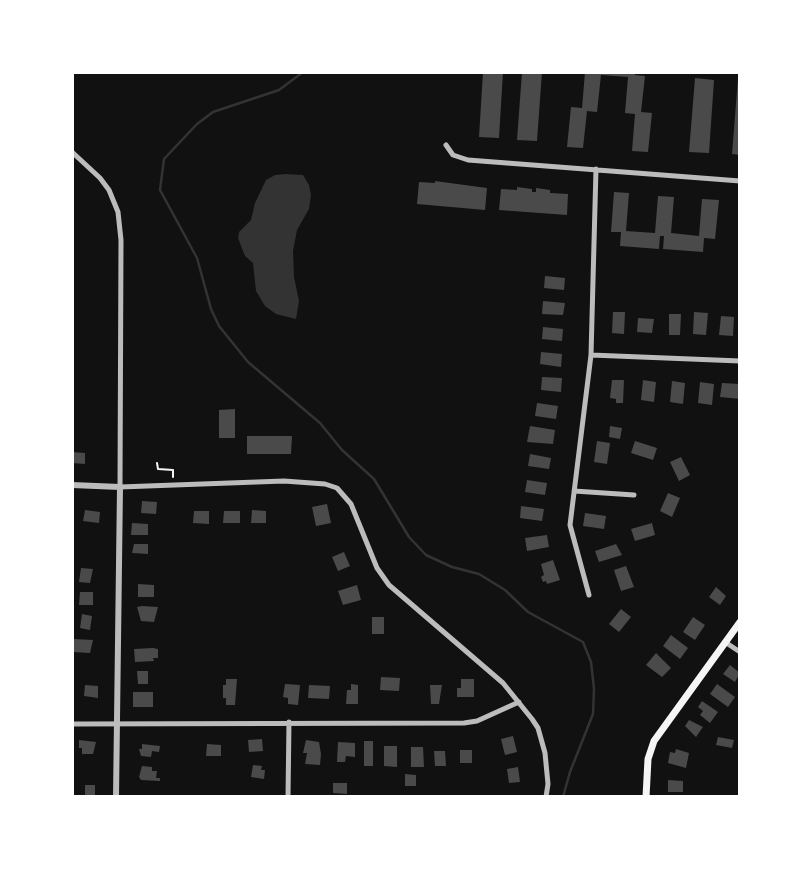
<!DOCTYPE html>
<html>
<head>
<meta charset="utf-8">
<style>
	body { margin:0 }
	#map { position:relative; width:812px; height:869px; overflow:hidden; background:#111; font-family:Montserrat,sans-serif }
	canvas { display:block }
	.frame { position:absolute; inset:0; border:74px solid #fff; pointer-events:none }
</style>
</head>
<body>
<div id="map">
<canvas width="812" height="869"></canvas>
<div class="frame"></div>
</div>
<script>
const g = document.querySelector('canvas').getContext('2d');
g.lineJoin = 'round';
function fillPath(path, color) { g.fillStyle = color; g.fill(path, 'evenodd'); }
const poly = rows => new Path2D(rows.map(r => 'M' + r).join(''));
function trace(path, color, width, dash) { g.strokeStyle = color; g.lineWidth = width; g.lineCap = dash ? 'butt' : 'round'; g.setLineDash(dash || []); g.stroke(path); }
fillPath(poly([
	[286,174,303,175,309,185,311,195,309,209,297,230,293,251,294,277,299,301,296,319,276,314,265,306,256,291,253,263,245,256,238,238,239,232,251,220,255,203,266,180,275,175]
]), '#333');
trace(poly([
	[303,72,279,90,213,112,197,124,164,159,160,190,197,258,211,309,219,326,248,362,320,423,342,450,374,479,409,537,426,555,452,567,479,574,505,590,528,612,583,642,591,662,594,689,593,714,570,772,563,797]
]), '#333', 2.5);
fillPath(poly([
	[483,72,503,72,499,138,479,137],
	[522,72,542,72,537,141,517,140],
	[585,72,635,72,635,75,645,76,641,112,652,113,648,152,632,151,635,114,625,113,628,77,601,75,597,112,587,111,583,148,567,147,571,107,582,108],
	[695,78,714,80,709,153,689,152],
	[738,78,740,78,740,155,732,154],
	[435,181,487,188,485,210,417,204,419,182,435,183],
	[517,187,532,189,532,192,536,192,536,188,550,190,550,193,568,194,567,215,499,210,501,189,517,190],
	[614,192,629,193,626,231,655,233,658,196,674,197,671,233,699,236,702,199,719,200,715,239,704,238,703,252,663,249,664,236,660,236,659,249,620,246,621,232,611,232],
	[545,276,565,278,564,290,544,288],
	[543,301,565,303,563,315,542,314],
	[613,312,625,312,624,334,612,333],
	[694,312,708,313,706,335,693,334],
	[669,314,681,314,680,335,669,335],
	[721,316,734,317,733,336,719,335],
	[638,318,654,319,652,333,637,332],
	[543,327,563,329,562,341,542,339],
	[541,352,562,354,561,367,540,364],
	[542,377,562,378,561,392,541,390],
	[612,380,624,380,623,403,616,403,616,399,610,398],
	[643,380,656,382,654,402,641,400],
	[672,381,685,383,683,404,670,402],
	[700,382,714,384,712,405,698,403],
	[722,383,740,384,740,399,720,397],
	[537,403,558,406,556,419,535,416],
	[235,409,235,438,219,438,219,410],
	[530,426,555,430,553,444,527,442],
	[610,426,622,428,620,439,609,437],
	[247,436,292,436,291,454,247,454],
	[597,441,610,443,607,464,594,462],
	[635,441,657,448,653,460,631,453],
	[72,452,85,453,85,464,72,463],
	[530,454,551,458,549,469,528,466],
	[681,457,690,475,679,481,670,462],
	[527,480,547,483,545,495,525,492],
	[668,493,680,498,672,517,660,511],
	[142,501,157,502,156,514,141,513],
	[327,504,331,523,316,526,312,507],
	[521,506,544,509,542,521,520,518],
	[85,510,100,512,99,523,83,521],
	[252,510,266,511,266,523,251,523],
	[194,511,209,511,209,524,193,523],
	[224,511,240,511,240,523,223,523],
	[585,513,606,516,604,529,583,526],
	[132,523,148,524,148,535,131,535],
	[652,523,655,535,635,541,631,529],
	[547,535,549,547,527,551,525,538],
	[134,544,148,544,148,554,132,553],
	[616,544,622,555,599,562,595,551],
	[344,552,350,566,338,571,332,557],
	[553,560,560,580,547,584,546,581,543,582,541,577,544,575,541,564],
	[626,566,634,587,621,591,614,570],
	[81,568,93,569,90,583,79,582],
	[138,584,154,585,154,597,138,597],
	[357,585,361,600,343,605,338,591],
	[716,587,726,596,720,605,709,597],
	[80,592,93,592,93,605,79,605],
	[142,606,158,607,154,622,141,621,137,607],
	[621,609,631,617,619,632,609,624],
	[82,614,92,616,90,630,80,628],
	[372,617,384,617,384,634,372,634],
	[693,617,705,625,695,640,683,632],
	[671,635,688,648,680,659,663,646],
	[74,639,93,640,90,653,73,652],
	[153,648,158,649,158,658,153,658,154,661,135,662,134,649],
	[656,653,671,668,662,677,646,665],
	[730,665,740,673,735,682,723,674],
	[137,671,148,671,148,684,138,684],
	[381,677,400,678,399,691,380,690],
	[226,679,237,679,235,705,226,705,226,698,223,698,223,685,226,685],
	[461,679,474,679,474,697,457,697,457,688,461,688],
	[285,684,300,685,298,705,288,704,288,698,283,697],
	[351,684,358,685,358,704,346,704,347,690,351,690],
	[717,684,735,697,728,707,710,694],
	[85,685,98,686,98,698,84,696],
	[309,685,330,686,329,699,308,698],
	[430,685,442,685,439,704,431,704],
	[133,692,153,692,153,707,133,707],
	[702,701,718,712,710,723,700,715,703,711,698,707],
	[689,720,703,727,696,737,685,726],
	[513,736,517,752,505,755,501,739],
	[718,737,734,740,732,748,716,745],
	[262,739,263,751,249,752,248,740],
	[79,740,96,742,93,754,82,754,82,748,79,748],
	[306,740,319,742,321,754,320,765,305,764,307,753,303,753],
	[364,741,373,741,373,766,364,766],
	[338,742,355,743,355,757,346,756,345,762,337,762],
	[142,744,160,746,159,752,152,751,151,757,141,756,139,749,142,749],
	[207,744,221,745,221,756,206,756],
	[384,746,397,746,397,767,384,766],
	[411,747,423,747,424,767,411,767],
	[676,749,689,753,686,768,668,763,670,752,675,753],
	[460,750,472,750,472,763,460,763],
	[434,751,445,751,446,766,435,766],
	[253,765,262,766,261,770,265,770,264,779,251,777],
	[142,766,152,767,152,771,157,771,156,778,160,778,160,781,141,780,139,777],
	[518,767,520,782,509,783,507,769],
	[405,774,416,775,416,786,405,786],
	[668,780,683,781,683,792,668,792],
	[333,783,347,783,347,794,333,793],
	[85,785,95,785,95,797,85,797]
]), '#4a4a4a');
trace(poly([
	[157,463,158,469,173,470,173,477]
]), '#f5f5f5', 2);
trace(poly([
	[446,145,453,155,468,160,740,181],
	[72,152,100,178,109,190,118,212,121,240,120,487,284,481,325,484,337,488,351,504,377,568,389,585,503,683,532,719,538,728,545,753,548,784,546,797],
	[591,355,740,361],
	[574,491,634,495],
	[589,595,570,525,591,355,596,169],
	[725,642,740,652],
	[72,724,464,723,477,721,519,702],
	[288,797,289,722]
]), '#bcbcbc', 5);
trace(poly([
	[72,485,120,487,116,797]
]), '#bcbcbc', 6);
trace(poly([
	[646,797,648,759,654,741,740,622]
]), '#f5f5f5', 7);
</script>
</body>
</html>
